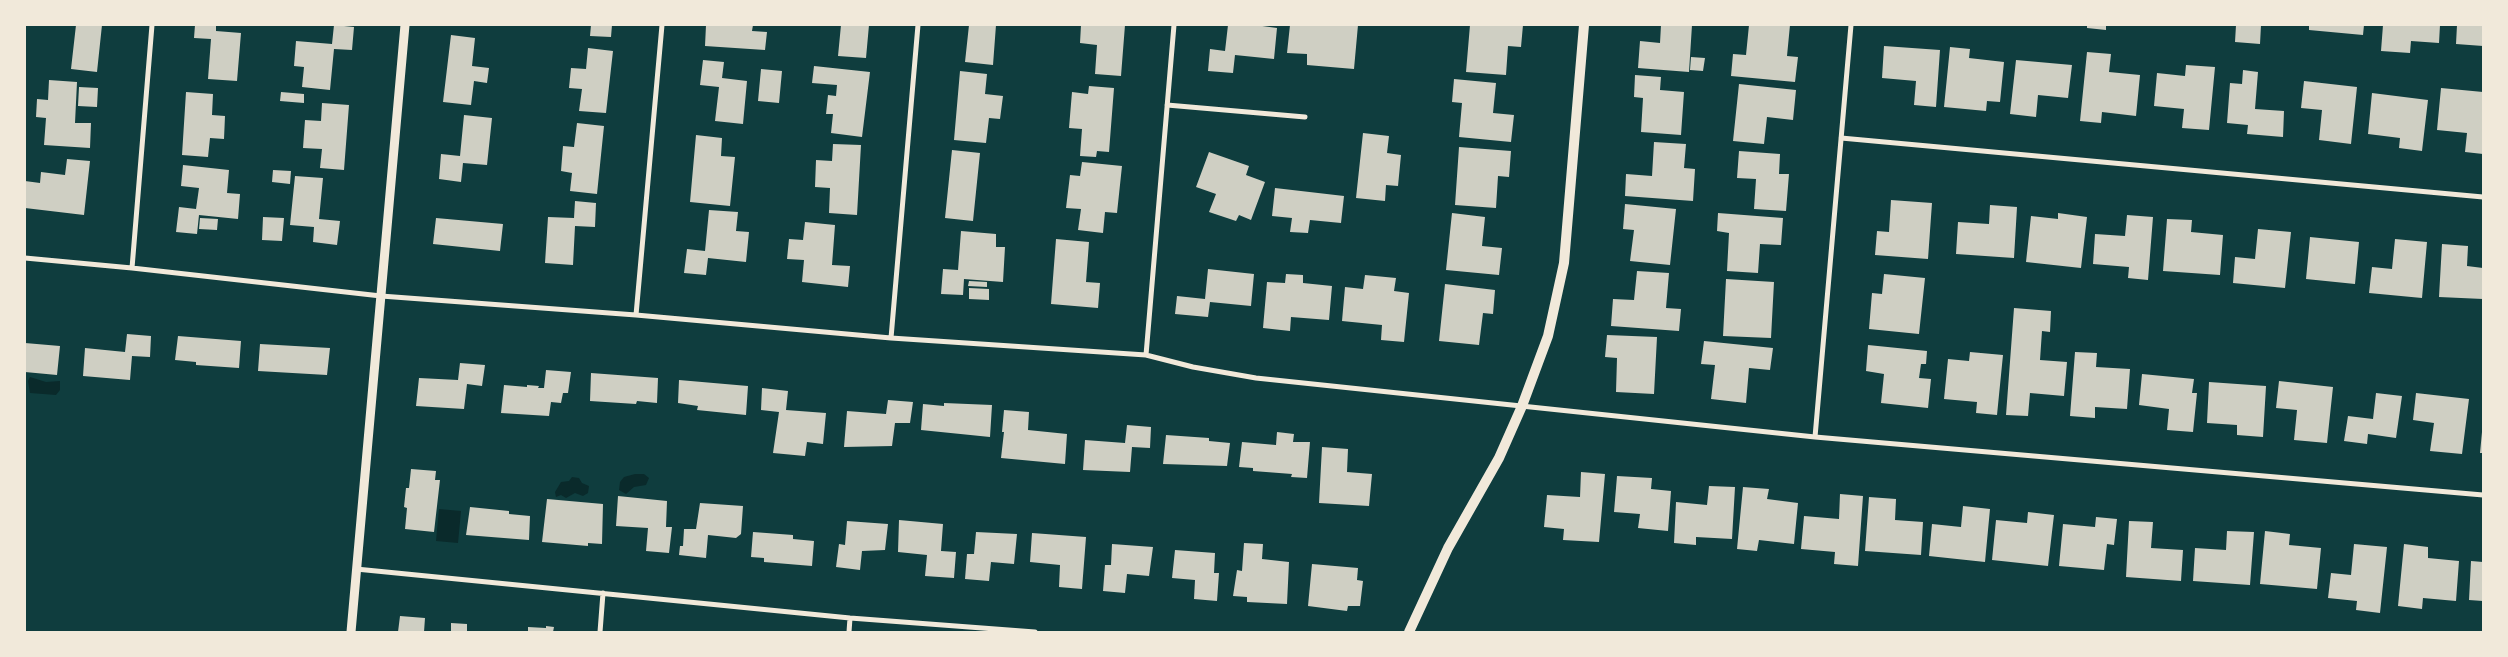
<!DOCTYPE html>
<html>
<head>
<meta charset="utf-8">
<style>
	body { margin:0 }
	#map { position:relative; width:2508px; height:657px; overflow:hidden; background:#0f3d3e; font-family:"Space Grotesk",sans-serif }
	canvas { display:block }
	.frame { position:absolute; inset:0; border:26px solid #f1e9da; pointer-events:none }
</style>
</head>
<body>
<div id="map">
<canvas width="2508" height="657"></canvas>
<div class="frame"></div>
</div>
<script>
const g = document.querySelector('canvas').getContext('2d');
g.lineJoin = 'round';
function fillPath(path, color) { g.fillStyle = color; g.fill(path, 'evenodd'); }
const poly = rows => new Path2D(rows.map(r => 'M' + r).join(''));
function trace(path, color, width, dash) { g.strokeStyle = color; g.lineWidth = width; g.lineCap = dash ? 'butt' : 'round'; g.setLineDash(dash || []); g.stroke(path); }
fillPath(poly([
	[30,377,46,382,60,381,60,390,56,395,30,393,28,381],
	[644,474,649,478,646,485,634,487,626,494,619,490,620,482,624,477,635,474],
	[572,477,579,478,582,483,589,486,588,493,583,496,575,493,566,498,561,495,556,497,555,492,561,482,569,481],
	[439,509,461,511,458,543,436,541]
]), '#0a2a2b');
fillPath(poly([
	[76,25,102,25,97,72,71,69],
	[195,25,216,25,216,31,241,33,237,81,208,79,211,39,194,38],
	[334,25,354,27,352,50,334,49,330,90,302,87,304,67,294,66,296,41,332,44],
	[591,25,612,25,611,37,590,36],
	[706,25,753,25,752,31,767,32,765,50,705,46],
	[841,25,869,25,866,58,838,56],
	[969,25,996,25,993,65,965,62],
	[1081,25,1125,25,1121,76,1095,74,1097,45,1080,43],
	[1228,25,1255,25,1277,28,1274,59,1235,55,1233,73,1208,71,1210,49,1225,51],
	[1290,25,1358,25,1354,69,1307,65,1307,54,1287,53],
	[1470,25,1523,25,1521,47,1508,46,1506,75,1466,72],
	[1661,25,1692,25,1689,72,1638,68,1640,41,1660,43],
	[1749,25,1790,25,1787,56,1798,57,1795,82,1731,76,1733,54,1746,55],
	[2087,25,2106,25,2106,30,2087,28],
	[2236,25,2261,25,2260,44,2235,42],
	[2309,25,2364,25,2363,35,2309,30],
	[2383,25,2440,25,2439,43,2411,41,2410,53,2381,51],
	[2457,25,2483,25,2483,46,2456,44],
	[451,35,475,38,472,66,489,68,487,83,474,81,471,105,443,102],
	[1884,46,1940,50,1936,107,1914,105,1916,81,1882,78],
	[1950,47,1970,49,1969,58,2004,62,2000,102,1987,101,1986,111,1944,107],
	[588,48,613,51,606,113,579,111,582,89,569,88,571,68,586,69],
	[2087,52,2111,54,2109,72,2140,75,2136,116,2102,112,2101,123,2080,121],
	[1691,57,1705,58,1703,71,1690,70],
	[703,60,724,62,722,78,747,81,743,124,715,121,719,87,700,85],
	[2016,60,2072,65,2068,98,2038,95,2036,117,2010,114],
	[2186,65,2215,67,2209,130,2182,128,2184,109,2154,106,2157,73,2185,76],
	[814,66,870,72,862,137,831,133,833,114,826,114,828,95,836,96,837,85,812,83],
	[761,69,782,71,779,103,758,101],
	[2243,70,2258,72,2255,109,2284,111,2283,137,2247,134,2248,125,2227,123,2230,83,2242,84],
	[960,71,987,74,985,94,1003,96,1000,119,989,118,986,143,954,140],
	[1635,75,1661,77,1660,90,1684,92,1681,135,1641,132,1643,98,1634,97],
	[1454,79,1496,83,1493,113,1514,115,1511,142,1459,137,1462,103,1452,102],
	[49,80,77,82,75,123,91,123,90,148,44,145,46,118,36,117,37,99,48,100],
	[2304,81,2357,87,2351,144,2319,140,2322,110,2301,108],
	[1739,84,1796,90,1793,120,1767,117,1764,144,1733,141],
	[1089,86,1114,88,1109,152,1097,151,1096,157,1080,156,1082,129,1069,128,1072,92,1088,94],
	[79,87,98,88,97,107,78,106],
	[2441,88,2483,92,2483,154,2465,152,2467,133,2437,130],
	[186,92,213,94,212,115,225,116,224,139,210,138,208,157,182,155],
	[281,92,304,94,304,103,280,101],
	[2372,93,2428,100,2422,151,2399,148,2400,138,2368,134],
	[322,103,349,105,344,170,320,168,322,149,303,148,305,120,321,121],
	[464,115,492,118,487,165,463,163,461,182,439,179,441,154,460,156],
	[577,123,604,126,597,194,570,191,572,173,561,171,563,146,574,147],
	[1363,133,1389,136,1387,153,1401,155,1398,186,1386,185,1385,201,1356,198],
	[696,135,722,138,721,156,735,157,730,206,690,202],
	[1654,142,1686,144,1684,168,1695,169,1693,201,1625,196,1626,174,1652,176],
	[833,144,861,145,857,215,829,213,830,188,815,187,816,160,832,161],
	[1459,147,1511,151,1509,177,1498,176,1496,208,1455,205],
	[952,150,980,153,973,221,945,218],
	[1739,151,1780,154,1779,174,1789,174,1786,211,1754,209,1756,179,1737,178],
	[1209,152,1249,166,1246,175,1265,182,1251,220,1239,215,1236,221,1209,212,1216,194,1196,187],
	[67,159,90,161,84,215,25,208,25,181,40,183,41,172,65,175],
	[1082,162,1122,166,1117,213,1105,212,1103,233,1078,230,1081,209,1066,208,1070,175,1080,176],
	[183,165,229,170,227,193,240,194,238,219,199,215,197,234,176,232,179,207,196,209,199,188,181,186],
	[273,170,291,171,290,184,272,182],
	[295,176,323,178,319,219,340,221,337,245,313,242,314,227,290,225],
	[1275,188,1344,196,1341,223,1310,220,1308,233,1290,232,1292,218,1272,216],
	[1891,200,1932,203,1928,259,1875,255,1877,231,1889,232],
	[575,201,596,203,595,227,575,226,573,265,545,263,548,217,574,218],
	[1625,204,1676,209,1670,265,1630,261,1634,230,1623,229],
	[1990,205,2017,207,2014,258,1956,254,1958,222,1989,224],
	[709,210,738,212,736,231,749,232,746,262,708,258,706,275,684,273,687,249,705,251],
	[1452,213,1485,217,1482,246,1502,248,1499,275,1446,270],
	[1718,213,1783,218,1781,245,1760,244,1758,273,1727,271,1729,233,1717,231],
	[2058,213,2087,217,2081,268,2026,262,2031,216,2058,219],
	[2127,215,2153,217,2148,280,2128,278,2129,267,2093,264,2095,234,2125,236],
	[263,217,284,218,282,241,262,240],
	[200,218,218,219,217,230,199,229],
	[436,218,503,224,500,251,433,244],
	[2167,219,2192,220,2191,232,2223,235,2220,275,2163,271],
	[805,222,835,225,832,265,850,266,848,287,802,282,804,260,787,259,789,239,803,240],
	[2258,229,2291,232,2285,288,2233,283,2235,257,2255,259],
	[961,231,996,234,996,247,1005,247,1003,282,964,279,963,295,941,294,943,269,958,270],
	[2310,237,2359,242,2355,284,2306,279],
	[1056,239,1089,242,1086,282,1100,283,1098,308,1051,304],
	[2395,239,2427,242,2422,298,2369,293,2372,267,2392,269],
	[2442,244,2468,246,2467,266,2483,268,2483,299,2439,297],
	[1208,269,1254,274,1251,306,1210,302,1208,317,1175,314,1177,296,1205,299],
	[1637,271,1669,273,1666,308,1681,309,1679,331,1611,326,1613,299,1634,300],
	[1286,274,1303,275,1303,283,1332,286,1329,320,1291,317,1290,331,1263,328,1267,282,1285,283],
	[1884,274,1925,278,1919,334,1869,329,1872,293,1882,294],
	[1365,275,1396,278,1394,291,1409,293,1404,342,1381,340,1382,325,1342,321,1345,287,1363,289],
	[1726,279,1774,282,1771,338,1723,336],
	[969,281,987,282,987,287,968,286],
	[1445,284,1495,290,1493,314,1483,313,1479,345,1439,341],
	[969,288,989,289,989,300,969,299],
	[2014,308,2051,311,2050,332,2042,331,2040,360,2067,362,2064,396,2030,393,2028,416,2006,415],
	[127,334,151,336,150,357,132,356,130,380,83,376,85,348,125,352],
	[1607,335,1657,337,1654,394,1616,392,1617,358,1605,357],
	[178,336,241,341,239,368,196,365,196,362,175,360],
	[1704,341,1773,348,1770,370,1749,368,1746,403,1711,399,1715,365,1701,364],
	[25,343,60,346,57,375,25,372],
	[260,344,330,348,327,375,258,371],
	[1868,345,1927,351,1926,364,1921,364,1919,378,1931,379,1928,408,1881,403,1884,374,1866,371],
	[1970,352,2003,355,1997,415,1976,413,1977,402,1944,399,1948,359,1969,361],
	[2075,352,2097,353,2096,367,2130,369,2127,409,2095,407,2095,418,2070,416],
	[460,363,485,365,482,386,467,384,464,409,416,406,419,378,458,380],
	[546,370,571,372,568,393,563,393,561,403,551,402,549,416,501,413,504,385,527,387,527,385,539,386,538,388,544,388],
	[591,373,658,378,657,403,637,401,636,404,590,401],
	[2142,374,2194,379,2192,393,2197,393,2193,432,2167,430,2169,409,2139,405],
	[679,380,748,386,746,415,697,410,698,406,678,403],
	[2279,381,2333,387,2327,443,2294,440,2297,410,2276,408],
	[2209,382,2266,386,2263,437,2237,435,2237,425,2207,423],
	[762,388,788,391,786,410,826,413,823,444,807,442,805,456,773,453,779,412,761,410],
	[2376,393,2402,396,2396,438,2368,434,2367,444,2344,441,2348,416,2373,419],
	[2416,393,2469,399,2462,454,2430,451,2434,423,2413,420],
	[888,400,913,402,910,423,895,423,892,446,844,447,847,411,886,414],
	[944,403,992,405,990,437,921,430,923,404,944,406],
	[1004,410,1029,412,1028,430,1067,434,1065,464,1001,458,1004,432,1002,432],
	[1127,425,1151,427,1150,448,1132,447,1130,472,1083,470,1085,440,1125,443],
	[1277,432,1294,434,1293,442,1310,442,1307,478,1291,477,1292,474,1253,471,1253,468,1239,467,1242,442,1276,445],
	[2482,432,2483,432,2483,453,2480,453],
	[1166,435,1209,438,1209,441,1230,443,1227,466,1163,464],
	[1322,447,1348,449,1347,472,1372,474,1369,506,1319,503],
	[411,469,436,471,435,480,440,480,434,532,405,529,407,508,404,507,406,488,409,488],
	[1581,472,1605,474,1599,542,1563,540,1564,529,1544,527,1547,495,1580,497],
	[1617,476,1652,478,1651,489,1671,491,1668,531,1638,528,1640,514,1614,512],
	[1709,486,1735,487,1732,539,1696,537,1696,545,1674,543,1676,502,1707,505],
	[1743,487,1769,489,1767,499,1798,503,1794,544,1759,540,1757,551,1737,549],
	[1840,494,1863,496,1858,566,1834,564,1835,552,1801,549,1804,516,1839,519],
	[618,496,667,501,666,527,672,527,669,553,646,551,648,528,616,526],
	[1869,497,1896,499,1895,520,1923,522,1921,555,1865,551],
	[547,499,603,504,602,544,588,543,588,546,542,542],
	[700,503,743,506,741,534,736,538,708,535,706,558,679,555,680,546,683,546,684,529,696,529],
	[1963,506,1990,509,1985,562,1929,556,1932,524,1961,527],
	[470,507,509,511,509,514,530,516,529,540,466,535],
	[2028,512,2054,515,2048,566,1992,560,1996,520,2027,523],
	[2096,517,2117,519,2114,545,2107,544,2104,570,2059,566,2063,524,2095,527],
	[899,520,943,524,941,551,956,552,954,578,925,576,927,555,898,552],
	[847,521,888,524,885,550,862,551,860,570,836,567,839,544,845,545],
	[2129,521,2153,522,2151,548,2183,550,2181,581,2126,577],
	[2227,531,2254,532,2250,585,2193,581,2195,548,2226,550],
	[2265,531,2290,534,2289,545,2321,548,2317,589,2260,584],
	[753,532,793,535,793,539,814,541,812,566,764,562,764,558,751,557],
	[976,532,1017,534,1014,564,991,562,989,581,965,579,967,554,974,554],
	[1032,533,1086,537,1082,589,1059,587,1060,565,1030,562],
	[1244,543,1263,544,1262,559,1289,562,1287,604,1247,602,1247,597,1233,596,1237,570,1242,571],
	[1112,544,1153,547,1149,576,1127,574,1125,593,1103,591,1105,565,1111,565],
	[2354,544,2387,547,2380,613,2356,610,2357,601,2328,598,2331,573,2351,575],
	[2404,544,2428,547,2428,558,2459,561,2456,601,2423,598,2422,609,2398,606],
	[1175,550,1215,553,1214,573,1219,573,1217,601,1194,599,1195,580,1172,578],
	[2471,561,2483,562,2483,601,2469,600],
	[1312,564,1358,568,1357,580,1363,581,1360,606,1348,606,1347,611,1308,606],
	[400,616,425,618,424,632,398,632],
	[451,623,467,624,467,632,451,632],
	[546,626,554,627,553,632,528,632,528,627,546,628]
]), '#cfcfc3');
trace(poly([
	[1167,105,1305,117],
	[1841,138,2483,197],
	[25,258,132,268,381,296,636,315,891,338,1146,355,1193,367,1256,378,1815,437,2483,495],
	[132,268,152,25],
	[636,315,662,25],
	[891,338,918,25],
	[1146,355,1174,25],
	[1815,437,1851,25],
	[356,569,850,618,1035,632],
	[600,632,603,593],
	[849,632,850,618]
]), '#f1e9da', 5);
trace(poly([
	[351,632,405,25]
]), '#f1e9da', 9);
trace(poly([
	[1409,632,1448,548,1499,458,1522,406,1548,336,1564,263,1584,25]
]), '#f1e9da', 10);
</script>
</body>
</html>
